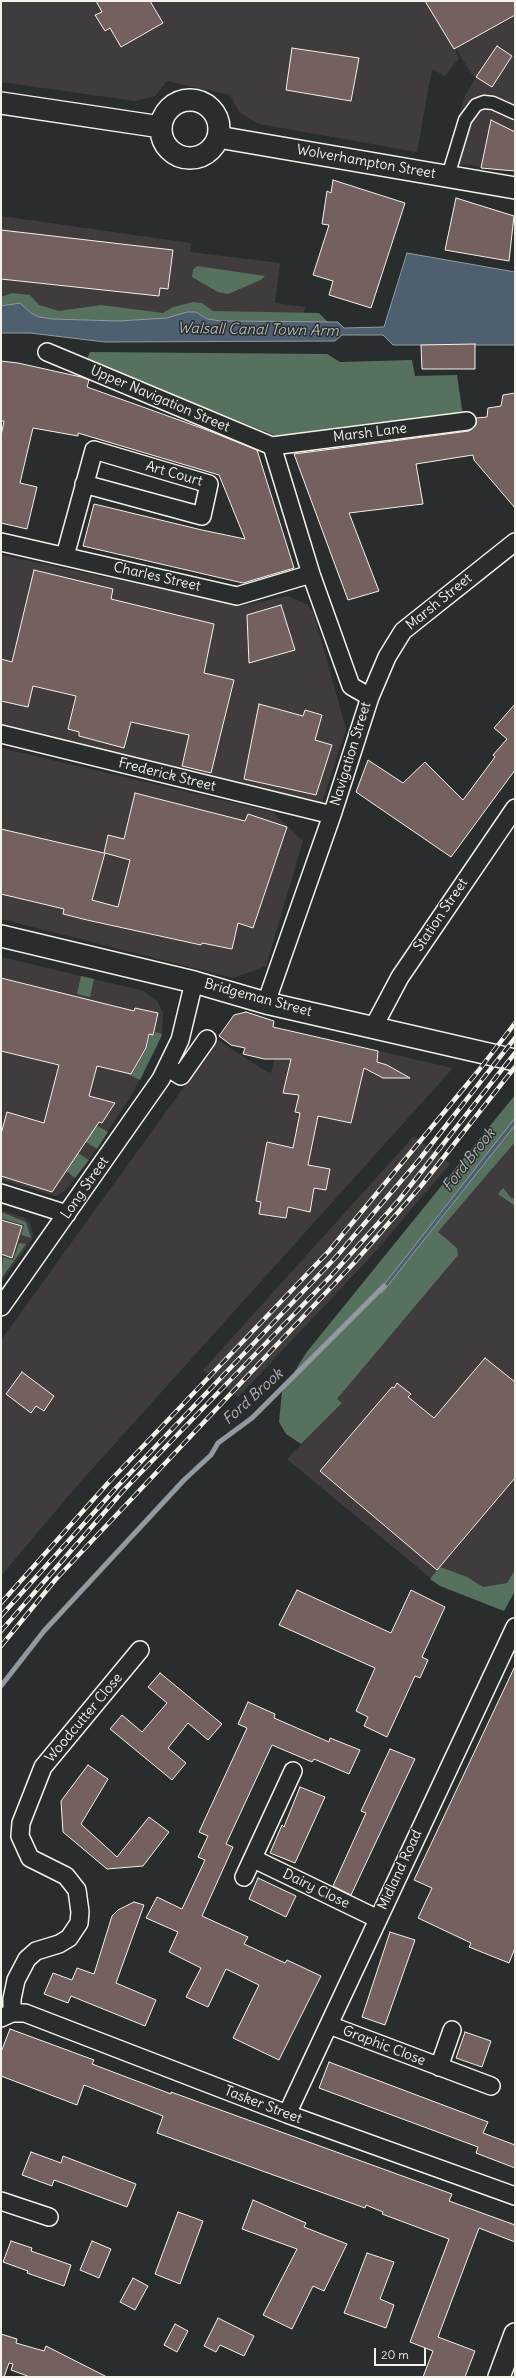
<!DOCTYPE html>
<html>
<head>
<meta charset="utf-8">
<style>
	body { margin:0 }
	#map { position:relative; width:516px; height:2378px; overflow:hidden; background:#2a2d2e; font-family:Delius,sans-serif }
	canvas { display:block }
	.frame { position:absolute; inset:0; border:2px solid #f4f1e8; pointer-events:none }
	.scale { position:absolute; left:374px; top:2348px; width:52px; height:18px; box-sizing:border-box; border:2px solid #f4f1e8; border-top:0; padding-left:5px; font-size:12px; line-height:14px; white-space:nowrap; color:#f4f1e8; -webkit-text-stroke:3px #2a2d2e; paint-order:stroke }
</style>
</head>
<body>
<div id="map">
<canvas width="516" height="2378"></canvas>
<div class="frame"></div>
<div class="scale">20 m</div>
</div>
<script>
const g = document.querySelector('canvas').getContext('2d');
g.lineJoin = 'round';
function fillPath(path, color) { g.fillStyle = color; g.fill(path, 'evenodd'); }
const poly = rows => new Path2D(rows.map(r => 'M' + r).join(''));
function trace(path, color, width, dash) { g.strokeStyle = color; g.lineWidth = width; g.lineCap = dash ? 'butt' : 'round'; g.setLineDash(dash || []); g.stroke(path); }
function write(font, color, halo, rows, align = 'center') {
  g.font = font + ' Delius,sans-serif'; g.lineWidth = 3; g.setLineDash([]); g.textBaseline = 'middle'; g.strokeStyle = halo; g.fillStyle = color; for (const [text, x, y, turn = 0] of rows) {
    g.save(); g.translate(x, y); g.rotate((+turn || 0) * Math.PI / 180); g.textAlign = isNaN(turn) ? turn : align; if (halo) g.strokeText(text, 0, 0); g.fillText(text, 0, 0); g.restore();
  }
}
fillPath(poly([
	[1,1,515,1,515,171,445,162,465,96,476,77,470,72,456,48,454,49,459,58,445,76,432,69,417,152,259,124,239,112,230,95,167,81,155,96,135,101,1,82],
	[1,216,191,243,190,252,280,263,275,303,305,307,302,322,156,319,1,306],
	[1,555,241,606,288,596,308,605,314,614,346,729,322,803,1,726],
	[1,748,273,812,303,841,266,966,233,978,1,919],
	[1,957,144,991,157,1001,163,1013,162,1032,157,1047,129,1099,89,1160,66,1190,56,1196,1,1180],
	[282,1029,453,1068,75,1488,1,1576,1,1340,218,1040,262,1069,271,1073],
	[414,1136,450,1164,368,1260,238,1397,203,1370],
	[515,1142,515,1570,507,1583,477,1588,440,1586,287,1459,342,1403,337,1399,457,1248,437,1232],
	[1,1210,25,1218,30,1223,33,1233,32,1240,1,1283]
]), '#403c3d');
fillPath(poly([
	[197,266,265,276,261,280,228,294,218,292,192,277,193,270],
	[12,293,30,295,39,305,59,311,101,305,163,313,173,307,193,302,202,303,213,311,319,313,328,322,221,321,207,319,196,312,187,312,167,318,118,321,53,319,39,317,31,313,20,303,1,306,1,297],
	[90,352,327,354,340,362,412,360,415,376,457,375,463,416,284,439,86,361],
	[81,976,94,979,90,997,77,994],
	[155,1032,162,1034,161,1037,140,1080,128,1074,132,1074,147,1048,150,1035,155,1035],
	[515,1095,515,1142,438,1232,457,1248,458,1255,337,1399,342,1403,301,1444,286,1434,279,1422,282,1392,306,1353],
	[94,1124,108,1132,97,1149,86,1142],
	[78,1153,89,1160,75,1178,66,1171],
	[503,1188,512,1199,515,1197,515,1206,498,1194],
	[1,1212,26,1222,31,1238,21,1235,24,1225,1,1218],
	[19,1243,26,1244,1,1279,3,1257,13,1260],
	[440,1567,467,1577,483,1587,507,1583,515,1570,515,1591,504,1611,440,1586,430,1579]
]), '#57715f');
const water = poly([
	[407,253,515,272,515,345,393,345,383,335,342,335,335,341,105,342,30,333,1,333,1,306,20,303,31,313,39,317,53,319,118,321,167,318,187,312,196,312,207,319,221,321,338,322,344,328,384,327,407,253],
	[515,1118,515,1125,382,1293,379,1291,515,1118]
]);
fillPath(water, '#4e6070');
trace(water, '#909aa0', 1);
trace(poly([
	[1,1686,44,1631,184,1480,211,1455,218,1443,252,1418,384,1286]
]), '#909aa0', 5);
const building = poly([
	[96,1,150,1,163,23,121,47,110,28,105,31,95,15,102,12,96,1],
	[425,1,515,1,515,15,454,49,425,1],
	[497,46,512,56,492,87,476,77,497,46],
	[292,48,359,58,351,101,286,90,292,48],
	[491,120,515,132,515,171,481,168,491,120],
	[333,180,405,203,371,308,329,295,333,281,313,275,329,225,322,224,327,191,331,193,333,180],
	[456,198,514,216,509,261,445,250,456,198],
	[1,230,173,250,168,289,160,288,159,296,1,279,1,230],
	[475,344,475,369,422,369,421,345,475,344],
	[1,361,18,363,81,377,89,380,87,387,207,430,257,450,294,568,243,583,83,546,94,504,202,530,245,539,219,475,78,433,78,436,33,428,20,483,37,487,27,529,1,523,1,436,4,421,1,421,1,361],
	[515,393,515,508,474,460,473,455,416,464,423,504,349,513,379,591,348,600,294,454,469,431,476,425,476,418,487,417,488,408,501,406,503,395,515,393],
	[34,570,113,589,111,599,214,624,204,673,234,680,211,773,182,766,189,735,131,722,124,748,79,736,79,732,68,729,76,696,33,686,28,707,1,701,1,659,12,662,34,570],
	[281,605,295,650,249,663,247,615,281,605],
	[259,704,303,716,305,710,322,715,315,740,332,745,316,795,244,779,259,704],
	[515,704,515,770,451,857,356,792,368,760,403,783,425,762,463,800,495,757,493,755,507,739,494,728,515,704],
	[135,793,245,821,248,814,287,827,253,928,238,923,232,949,202,943,201,945,87,920,63,914,64,909,1,894,1,829,104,853,108,835,124,839,135,793],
	[105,853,130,860,118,907,92,900,105,853],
	[1,978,134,1011,135,1008,158,1013,153,1035,149,1034,146,1048,131,1074,97,1066,89,1096,115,1103,102,1123,99,1122,52,1192,1,1176,1,1134,7,1112,44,1123,59,1065,1,1051,1,978],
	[246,1012,274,1021,273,1027,378,1051,377,1062,387,1065,410,1078,383,1078,364,1068,351,1123,318,1116,308,1165,330,1169,326,1190,314,1188,310,1212,288,1207,286,1218,259,1214,261,1202,256,1201,267,1142,293,1148,300,1113,295,1112,299,1095,283,1093,291,1059,264,1059,243,1054,245,1048,231,1045,219,1036,234,1015,246,1012],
	[1,1220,22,1226,12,1258,1,1254,1,1220],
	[485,1358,515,1382,515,1478,437,1570,320,1471,392,1387,394,1388,397,1383,411,1394,408,1397,434,1418,485,1358],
	[22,1372,54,1396,44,1411,36,1406,31,1413,6,1394,22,1372],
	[297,1590,391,1633,411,1590,445,1607,422,1657,428,1660,420,1678,415,1676,387,1737,364,1726,368,1717,356,1711,375,1668,279,1625,297,1590],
	[515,1666,515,1948,509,1963,469,1947,471,1943,418,1918,432,1888,414,1880,515,1666],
	[160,1673,222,1724,208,1740,188,1723,168,1748,186,1763,172,1780,110,1729,122,1715,142,1732,167,1703,148,1687,160,1673],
	[248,1702,275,1714,274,1718,329,1742,330,1738,360,1750,349,1774,314,1759,312,1762,272,1745,226,1844,233,1847,202,1916,248,1937,244,1944,285,1963,287,1960,321,1976,279,2060,233,2038,259,1985,226,1969,208,2007,186,1997,201,1968,169,1952,178,1932,146,1918,157,1897,182,1909,205,1860,198,1857,208,1836,199,1832,247,1728,238,1724,248,1702],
	[390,1749,415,1759,351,1895,333,1886,366,1813,361,1811,390,1749],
	[88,1765,108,1779,81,1824,117,1857,149,1817,169,1832,143,1866,107,1869,63,1832,61,1801,88,1765],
	[300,1787,325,1797,295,1863,270,1853,282,1825,284,1827,300,1787],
	[258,1878,296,1896,286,1917,249,1899,258,1878],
	[134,1902,144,1905,116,1983,156,2000,145,2026,71,1996,68,2003,44,1994,53,1973,72,1980,77,1968,94,1974,112,1916,118,1910,134,1902],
	[390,1932,415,1940,385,2025,362,2017,390,1932],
	[10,2029,94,2060,92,2064,171,2094,171,2092,452,2194,449,2201,515,2225,515,2242,479,2228,438,2337,475,2351,465,2377,423,2377,433,2351,410,2342,449,2239,382,2214,383,2212,366,2205,365,2208,157,2133,163,2116,84,2085,77,2105,1,2076,1,2052,10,2029],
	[465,2032,491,2041,482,2067,456,2058,465,2032],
	[329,2062,488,2122,483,2133,515,2145,515,2168,476,2153,478,2147,319,2088,329,2062],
	[31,2152,61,2163,63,2156,136,2184,127,2207,54,2180,52,2186,22,2175,31,2152],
	[253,2200,306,2223,304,2227,347,2244,324,2291,313,2286,292,2329,263,2315,297,2249,242,2229,253,2200],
	[178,2212,203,2221,180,2284,155,2274,178,2212],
	[11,2241,32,2248,31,2251,71,2265,64,2286,27,2273,28,2271,3,2262,11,2241],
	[92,2241,111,2249,99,2278,80,2270,92,2241],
	[367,2253,394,2262,380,2299,394,2305,386,2328,344,2313,367,2253],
	[133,2278,148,2286,135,2310,120,2302,133,2278],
	[218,2318,254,2336,244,2356,220,2345,216,2352,204,2346,218,2318],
	[175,2324,188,2331,177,2352,164,2345,175,2324],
	[1,2334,17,2339,16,2343,44,2351,46,2346,107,2377,30,2377,11,2370,13,2364,9,2363,4,2377,1,2377,1,2334]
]);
fillPath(building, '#73605f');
trace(building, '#f4f1e8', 1);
const pedestrian = poly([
	[448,176,465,120,476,105,484,102,493,103,515,113]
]);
const minor = poly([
	[47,352,272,446,467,421],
	[1,542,237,596,311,574],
	[65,556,94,450,209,484,202,516,84,484],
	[370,697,387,657,403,631,515,542],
	[1,734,332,815],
	[266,1003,332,815,370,697,351,686,311,574,272,446],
	[374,1026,400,977,515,808],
	[167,1067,181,1076,207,1039],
	[1,1193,67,1214],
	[1,1307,161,1079,180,1040,194,982],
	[254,1859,378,1919],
	[244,1877,293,1771],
	[12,2013,12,1999,16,1980,27,1959,36,1951,59,1944,69,1938,79,1923,80,1912,77,1890,66,1876,30,1858,20,1836,21,1823,43,1767,140,1650],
	[1,2018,12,2013,25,2013,287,2114,515,2196],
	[329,2025,491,2086],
	[439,2067,452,2030],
	[287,2114,515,1627],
	[1,2201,49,2217]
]);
const tertiary = poly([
	'161 129a29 29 0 1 1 58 0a29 29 0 1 1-58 0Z',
	[1,103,161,127],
	[218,137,515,188],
	[1,936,194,982,266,1003,515,1060],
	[499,2377,515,2334]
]);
trace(pedestrian, '#f4f1e8', 15);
trace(minor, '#f4f1e8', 20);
trace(tertiary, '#f4f1e8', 24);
trace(pedestrian, '#2a2d2e', 12);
trace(minor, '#2a2d2e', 17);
trace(tertiary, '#2a2d2e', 21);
const rail = poly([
	[1,1603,108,1483,329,1251,479,1070,515,1023],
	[1,1616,116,1488,335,1258,419,1160,515,1038],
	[1,1631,123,1491,331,1276,399,1200,515,1053],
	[1,1646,56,1579,354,1263,421,1186,515,1067]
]);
trace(rail, '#f4f1e8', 4.5);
trace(rail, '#2a2d2e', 3, [9]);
write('14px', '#f4f1e8', '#2a2d2e', [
	["Wolverhampton Street",366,162,10],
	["Upper Navigation Street",160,399,23],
	["Marsh Lane",370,433,-7],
	["Art Court",174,474,16],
	["Charles Street",157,577,13],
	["Marsh Street",439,602,-39],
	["Navigation Street",351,754,-73],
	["Frederick Street",167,775,14],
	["Station Street",441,915,-56],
	["Bridgeman Street",258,998,15],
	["Long Street",85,1188,-55],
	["Woodcutter Close",84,1718,-50],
	["Midland Road",400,1870,-65],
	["Dairy Close",316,1889,26],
	["Graphic Close",384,2046,21],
	["Tasker Street",263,2105,21]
]);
write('italic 15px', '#b2b7b8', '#2a2d2e', [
	["Walsall Canal Town Arm",258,330,1],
	["Ford Brook",469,1160,-52],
	["Ford Brook",253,1397,-42]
]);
</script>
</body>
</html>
